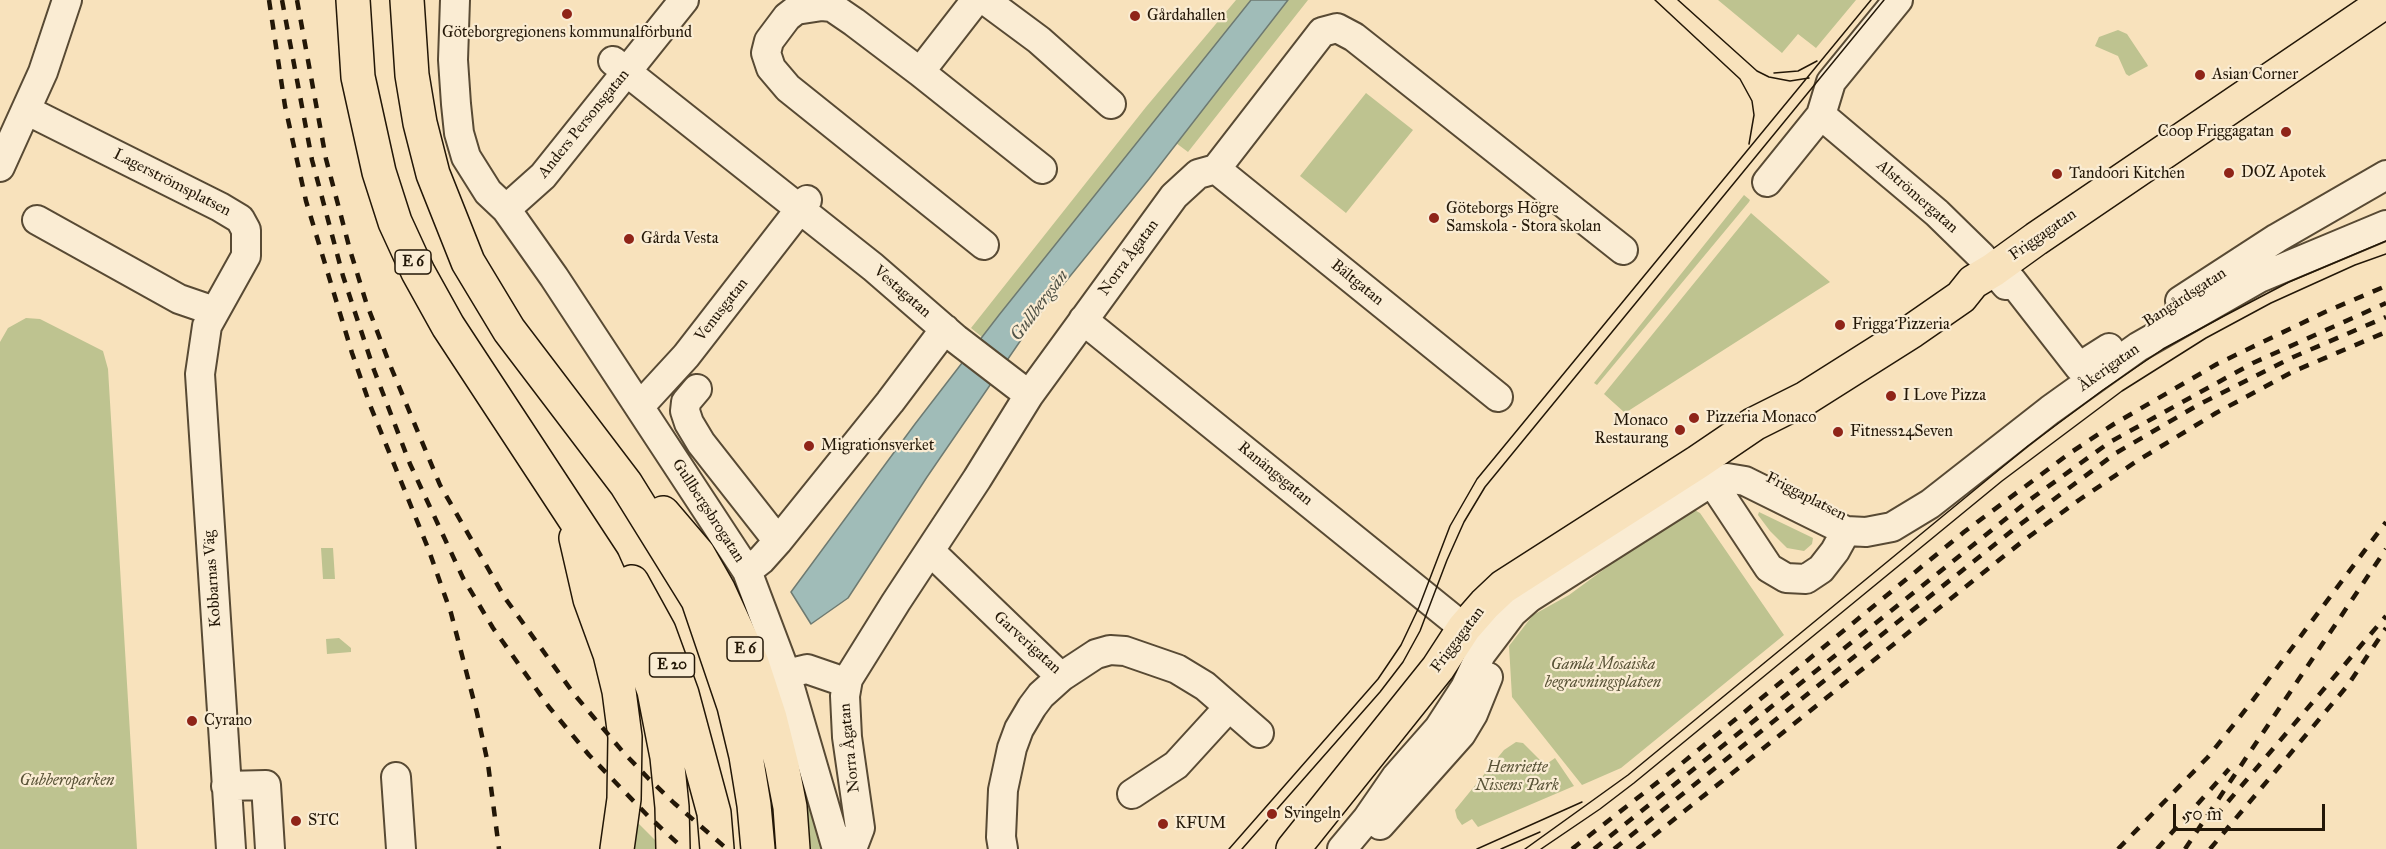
<!DOCTYPE html>
<html>
<head>
<meta charset="utf-8">
<style>
	body { margin:0 }
	#map { position:relative; width:2386px; height:849px; overflow:hidden; background:#f8e2bc; font-family:"IM FELL Great Primer",serif }
	canvas { display:block }
	.scale { position:absolute; left:2173px; top:804px; width:152px; height:27px; box-sizing:border-box; border:3px solid #231707; border-top:0; padding-left:8px; font-size:18px; line-height:21px; white-space:nowrap; color:#231707; -webkit-text-stroke:4px #faecd3; paint-order:stroke }
</style>
</head>
<body>
<div id="map">
<canvas width="2386" height="849"></canvas>
<div class="scale">50 m</div>
</div>
<script>
const g = document.querySelector('canvas').getContext('2d');
g.lineJoin = 'round';
function fillPath(path, color) { g.fillStyle = color; g.fill(path, 'evenodd'); }
const poly = rows => new Path2D(rows.map(r => 'M' + r).join(''));
function trace(path, color, width, dash) { g.strokeStyle = color; g.lineWidth = width; g.lineCap = dash ? 'butt' : 'round'; g.setLineDash(dash || []); g.stroke(path); }
function write(font, color, halo, rows, align = 'center') {
  g.font = font + ' "IM FELL Great Primer",serif'; g.lineWidth = 4.5; g.setLineDash([]); g.textBaseline = 'middle'; g.strokeStyle = halo; g.fillStyle = color; for (const [text, x, y, turn = 0] of rows) {
    g.save(); g.translate(x, y); g.rotate((+turn || 0) * Math.PI / 180); g.textAlign = isNaN(turn) ? turn : align; if (halo) g.strokeText(text, 0, 0); g.fillText(text, 0, 0); g.restore();
  }
}
fillPath(poly([
	[1236,0,1308,0,1188,152,1152,125,982,337,971,328,1146,107],
	[1718,0,1856,0,1816,48,1798,34,1782,53],
	[2118,30,2127,34,2147,64,2148,66,2129,76,2126,74,2118,56,2095,46,2099,37],
	[1366,93,1413,130,1346,213,1300,176],
	[1744,195,1750,200,1749,202,1597,385,1594,383],
	[1751,213,1830,282,1625,413,1604,394],
	[26,318,40,319,103,351,108,369,137,849,0,849,0,342,8,328],
	[1689,507,1700,513,1784,635,1621,768,1582,785,1512,697,1509,646,1533,615,1569,595],
	[1759,512,1813,538,1812,544,1804,551,1787,548,1770,531,1758,515],
	[321,548,333,548,335,579,323,579],
	[339,638,351,648,351,652,327,654,326,639],
	[791,724,832,849,810,849,807,814],
	[1516,742,1523,743,1542,762,1548,763,1555,758,1574,786,1478,827,1472,819,1462,825,1457,818,1455,810,1504,750],
	[638,823,664,849,632,849]
]), '#bec390');
const water = poly([
	[1251,0,1288,0,1149,179,1036,318,927,477,848,598,811,624,791,592,915,424,999,315,1251,0]
]);
fillPath(water, '#a0bcb8');
trace(water, '#6e7a71', 1.5);
const minor = poly([
	[455,0,453,60,456,104,459,133,466,157,488,192,506,209,554,277,747,571,786,674,837,849],
	[976,0,920,72,1042,169],
	[985,0,1039,40,1111,104],
	[613,61,873,267,956,339,1029,395],
	[920,72,854,22,832,7,822,6,796,10,787,17,769,41,766,53,771,68,788,88,984,245],
	[26,110,220,207,240,219,246,230,246,256,207,326,200,374,231,849],
	[1821,115,1937,213,1981,256,2006,285],
	[0,167,43,72,67,0],
	[1216,169,1498,397],
	[1767,182,1821,115,1831,82,1898,0],
	[506,209,543,176,684,0],
	[37,220,179,299,214,311],
	[2012,281,2079,367,2109,348],
	[2180,301,2277,238,2386,175],
	[1083,320,1464,628],
	[697,389,686,402,685,411,689,423,701,443,778,541],
	[640,406,686,356,807,200],
	[1712,482,1769,568,1786,578,1806,579,1821,569,1835,551,1846,531],
	[930,551,1061,677],
	[747,571,761,560,778,541,890,402,945,329],
	[786,674,807,669,839,680,848,679],
	[396,777,401,849],
	[226,786,266,785,270,849],
	[1132,794,1176,765,1229,707],
	[1380,825,1461,734,1473,714,1488,677],
	[852,849,860,828,847,737,845,696,848,679,896,602,977,479,1029,395,1174,196,1198,174,1216,169,1322,32,1337,28,1354,37,1623,250],
	[1003,849,1001,837,1003,790,1012,748,1019,729,1032,707,1041,695,1061,677,1096,654,1110,650,1125,651,1177,669,1205,686,1259,733],
	[1342,849,1367,819,1396,777,1439,728,1465,688,1481,654,1512,613,1529,598,1702,488,1727,478,1745,481,1846,531,1866,532,1892,527,1930,504,2050,410,2138,347,2259,278,2386,225]
]);
const major = poly([
	[1293,849,1438,668,1464,628,1485,604,1503,587,1698,462,1754,424,1806,398,1912,331,1961,297,1973,282,1993,270,2036,239,2386,1]
]);
const highway = poly([
	[353,0,358,77,379,172,395,222,418,272,448,326,603,562,627,616,654,691,667,757,672,807,673,849],
	[407,0,412,75,420,123,433,174,468,262,509,330,626,484,698,600,734,706,746,756,754,805,758,849],
	[663,513,698,554,719,591,752,663,770,718,782,766,790,807,793,849],
	[576,538,590,599,610,654,619,691,625,737,624,799,617,849],
	[632,582,659,631,682,694,714,813,717,849]
]);
trace(minor, '#584a34', 32);
trace(major, '#231707', 36);
trace(highway, '#231707', 36);
trace(minor, '#faecd3', 28);
trace(major, '#f8e2bc', 33);
trace(highway, '#f8e2bc', 33);
trace(poly([
	[1655,0,1740,79,1752,101,1754,115,1749,144],
	[1678,0,1757,71,1769,77,1790,81,1809,78],
	[1774,73,1798,71,1817,61],
	[1229,849,1378,679,1401,645,1419,607,1450,526,1477,479,1871,0],
	[1242,849,1380,692,1403,662,1420,631,1447,560,1464,522,1485,487,1884,0],
	[1477,849,1582,802],
	[1501,849,1540,832],
	[1525,849,1628,775,2028,446,2103,390,2163,349,2224,316,2289,282,2386,241],
	[1541,849,1600,809,1634,783,2002,481,2122,391,2206,338,2271,303,2355,265,2386,254]
]), '#231707', 1.5);
trace(poly([
	[269,0,285,106,306,201,352,353,370,405,428,548,451,613,477,713,488,764,499,849],
	[282,0,312,160,343,276,374,370,410,464,463,578,493,628,549,707,589,755,648,816,684,849],
	[297,0,326,159,350,250,366,302,390,365,440,485,505,598,574,694,623,752,648,778,674,803,727,849],
	[2215,817,2386,616],
	[1572,849,1681,764,1964,532,2070,453,2114,424,2217,364,2325,312,2386,286],
	[1594,849,2028,501,2110,442,2253,363,2386,303],
	[1614,849,2014,529,2116,453,2198,405,2291,358,2386,317],
	[1637,849,2023,541,2079,500,2137,461,2216,413,2292,372,2386,332],
	[2118,849,2208,757,2250,704,2386,522],
	[2157,849,2229,769],
	[2185,849,2386,549],
	[2210,849,2348,685,2386,628]
]), '#231707', 4.5, [10, 10]);
for (const [x, y, r, color] of [
	[567,14,6,"#8f2418"],
	[1135,16,6,"#8f2418"],
	[2200,75,6,"#8f2418"],
	[2286,132,6,"#8f2418"],
	[2229,173,6,"#8f2418"],
	[2057,174,6,"#8f2418"],
	[1434,218,6,"#8f2418"],
	[629,239,6,"#8f2418"],
	[1840,325,6,"#8f2418"],
	[1891,396,6,"#8f2418"],
	[1694,418,6,"#8f2418"],
	[1680,430,6,"#8f2418"],
	[1838,432,6,"#8f2418"],
	[809,446,6,"#8f2418"],
	[192,721,6,"#8f2418"],
	[1272,814,6,"#8f2418"],
	[296,821,6,"#8f2418"],
	[1163,824,6,"#8f2418"]
]) { const dot = new Path2D(); dot.arc(x, y, r, 0, 2 * Math.PI); g.fillStyle = color; g.fill(dot); trace(dot, '#faecd3', 2); }
for (const [x, y, w] of [
	[413,262,36],
	[745,649,36],
	[672,665,45]
]) { const box = new Path2D(); box.roundRect(x - w / 2, y - 12, w, 24, 4.5); g.fillStyle = '#faecd3'; g.fill(box); trace(box, '#231707', 1.5); }
write('bold 15px', '#231707', null, [
	["E 6",413,262],
	["E 6",745,649],
	["E 20",672,665]
]);
write('16px', '#231707', '#faecd3', [
	["Gårdahallen",1147,16],
	["Göteborgregionens kommunalförbund",567,33,"center"],
	["Asian Corner",2212,75],
	["Coop Friggagatan",2274,132,"right"],
	["DOZ Apotek",2241,173],
	["Tandoori Kitchen",2069,174],
	["Göteborgs Högre",1446,209],
	["Samskola - Stora skolan",1446,227],
	["Gårda Vesta",641,239],
	["Frigga Pizzeria",1852,325],
	["I Love Pizza",1903,396],
	["Pizzeria Monaco",1706,418],
	["Monaco",1668,421,"right"],
	["Restaurang",1668,439,"right"],
	["Fitness24Seven",1850,432],
	["Migrationsverket",821,446],
	["Cyrano",204,721],
	["Svingeln",1284,814],
	["STC",308,821],
	["KFUM",1175,824]
], 'left');
write('16px', '#231707', '#faecd3', [
	["Anders Personsgatan",584,124,-51],
	["Lagerströmsplatsen",172,183,27],
	["Alströmergatan",1917,197,41],
	["Friggagatan",2043,235,-35],
	["Norra Ågatan",1129,258,-54],
	["Bältgatan",1357,283,39],
	["Vestagatan",902,292,41],
	["Bangårdsgatan",2185,298,-33],
	["Venusgatan",722,310,-52],
	["Åkerigatan",2109,368,-35],
	["Ranängsgatan",1275,474,39],
	["Friggaplatsen",1806,497,27],
	["Gullbergsbrogatan",708,511,57],
	["Kobbarnas Väg",213,579,-94],
	["Friggagatan",1458,640,-53],
	["Garverigatan",1027,643,42],
	["Norra Ågatan",850,748,-96]
]);
write('italic 16px', '#595337', '#faecd3', [
	["Gamla Mosaiska",1603,665],
	["begravningsplatsen",1603,683],
	["Henriette",1517,768],
	["Nissens Park",1517,786],
	["Gubberoparken",67,781]
]);
write('italic 18px', '#4f5145', '#faecd3', [
	["Gullbergsån",1040,306,-53]
]);
</script>
</body>
</html>
